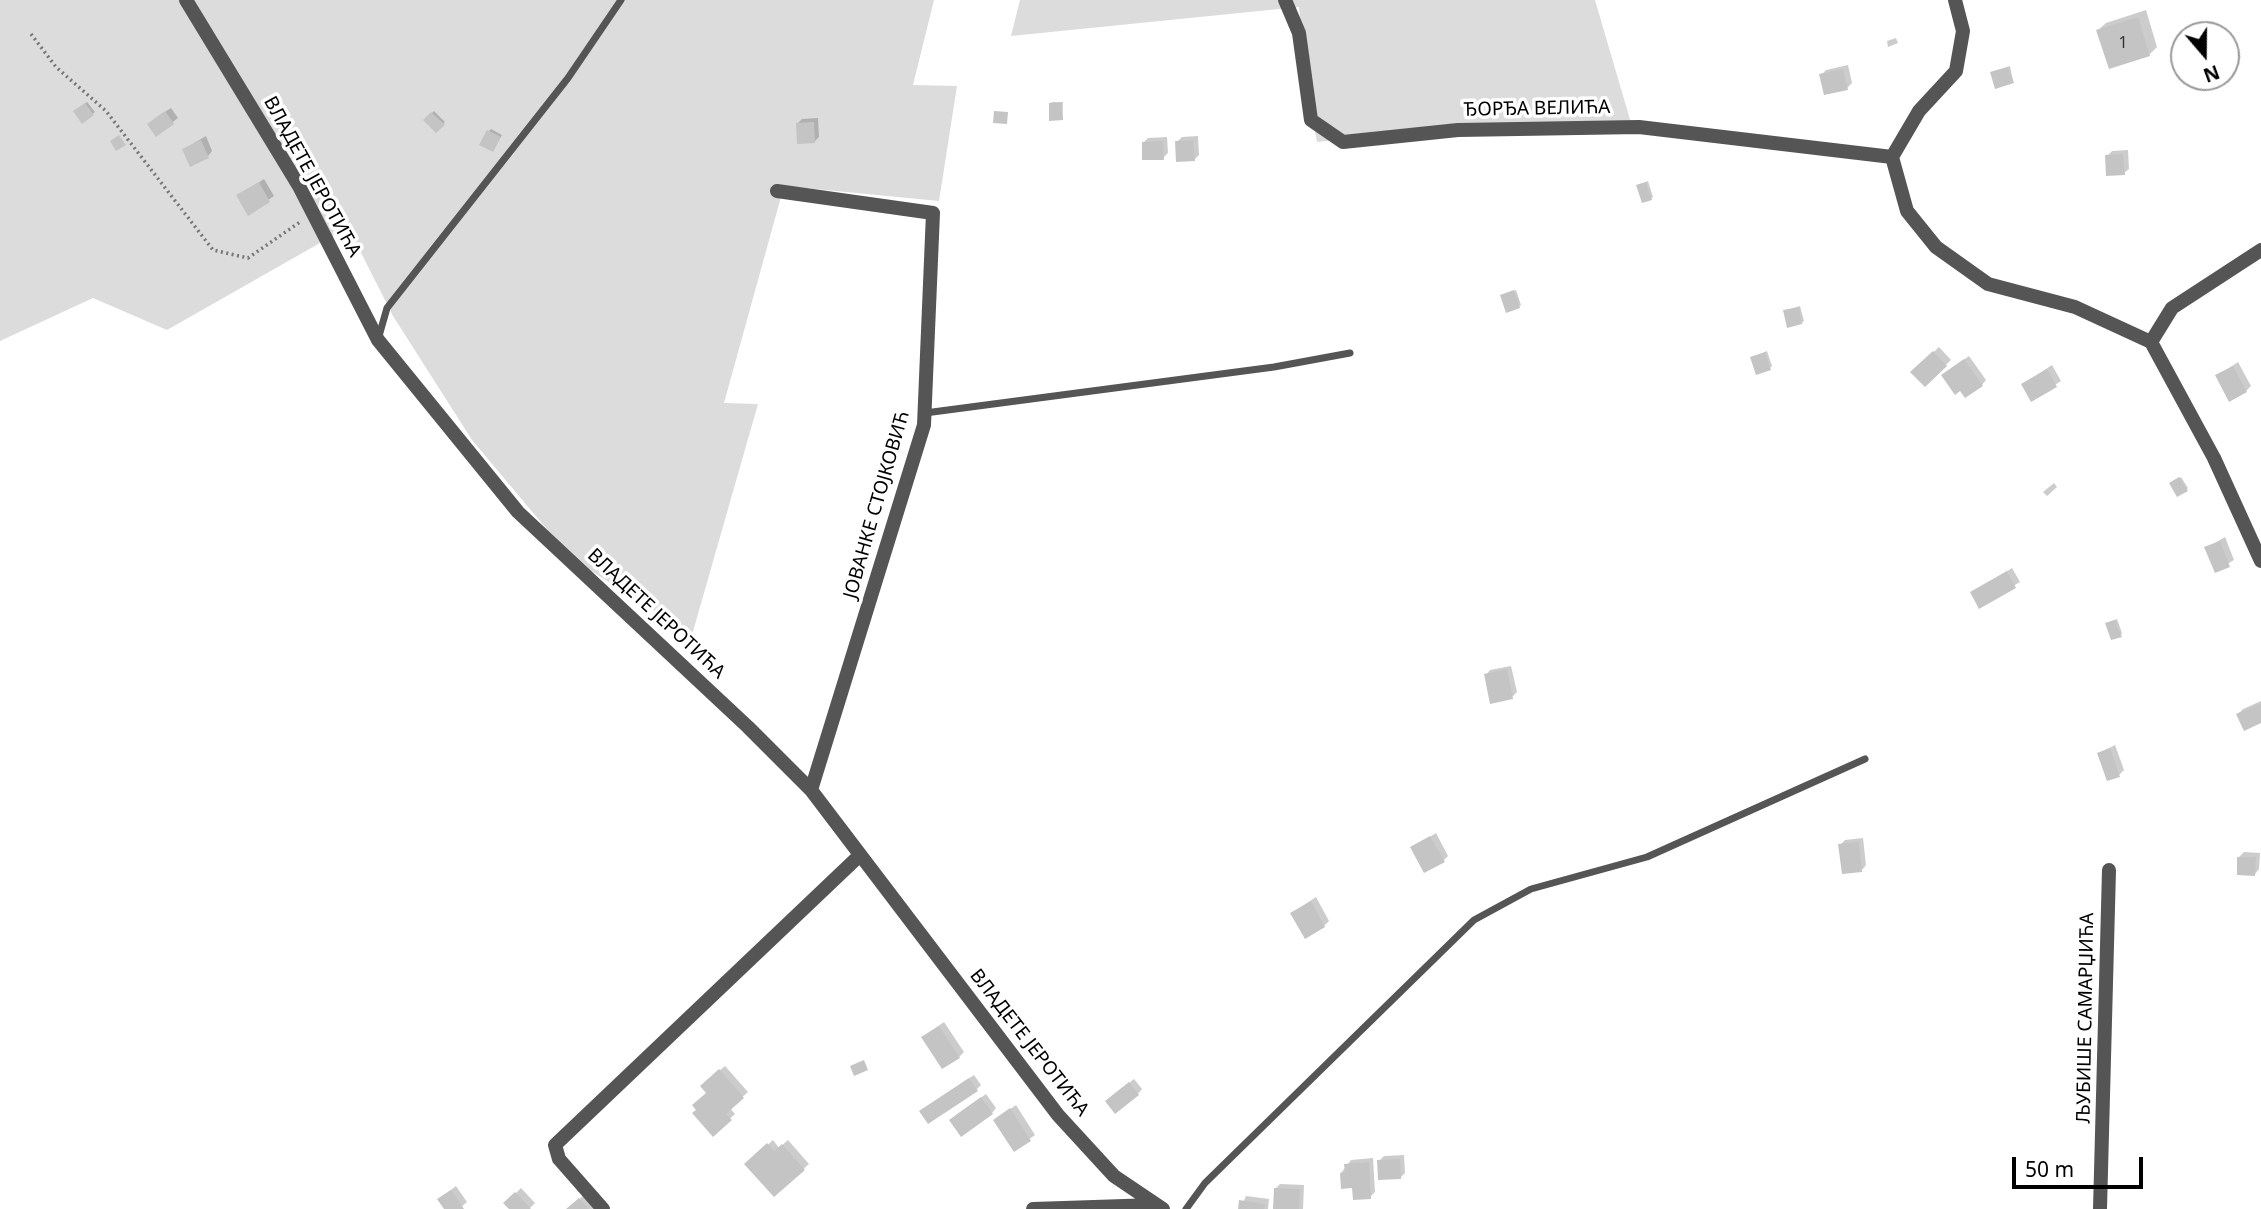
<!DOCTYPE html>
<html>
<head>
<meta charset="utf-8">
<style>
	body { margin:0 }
	#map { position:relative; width:2261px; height:1209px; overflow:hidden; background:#fff; font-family:"Noto Sans",sans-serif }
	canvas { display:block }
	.north { position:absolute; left:2170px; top:21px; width:70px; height:70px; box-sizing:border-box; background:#fff; border:2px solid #999; border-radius:50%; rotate:160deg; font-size:19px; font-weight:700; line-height:28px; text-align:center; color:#000 }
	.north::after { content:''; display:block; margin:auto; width:24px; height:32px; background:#000; clip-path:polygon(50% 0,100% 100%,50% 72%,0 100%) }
	.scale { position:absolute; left:2012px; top:1157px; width:131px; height:32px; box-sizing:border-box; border:4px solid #000; border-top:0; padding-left:9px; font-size:21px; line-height:24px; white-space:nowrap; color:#000; -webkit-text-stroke:5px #fff; paint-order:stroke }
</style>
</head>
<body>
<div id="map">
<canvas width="2261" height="1209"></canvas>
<div class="north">N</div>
<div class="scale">50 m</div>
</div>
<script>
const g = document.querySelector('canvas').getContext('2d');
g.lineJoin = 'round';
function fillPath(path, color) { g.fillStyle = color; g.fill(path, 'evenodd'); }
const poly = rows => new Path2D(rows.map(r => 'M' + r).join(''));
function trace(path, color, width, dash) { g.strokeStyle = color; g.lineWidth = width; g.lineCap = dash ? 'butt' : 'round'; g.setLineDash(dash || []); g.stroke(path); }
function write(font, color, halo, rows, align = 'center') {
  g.font = font + ' "Noto Sans",sans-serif'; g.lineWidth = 7; g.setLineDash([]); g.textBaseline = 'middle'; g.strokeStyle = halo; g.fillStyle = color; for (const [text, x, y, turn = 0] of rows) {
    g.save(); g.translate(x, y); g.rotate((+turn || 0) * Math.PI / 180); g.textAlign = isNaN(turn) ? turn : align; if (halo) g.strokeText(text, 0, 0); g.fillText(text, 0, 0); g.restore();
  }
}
fillPath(poly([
	[0,0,934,0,913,85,957,86,939,201,784,186,724,403,758,404,692,635,571,558,472,440,393,316,348,227,167,330,93,298,0,341],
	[1020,0,1595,0,1631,123,1446,128,1317,142,1306,86,1299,7,1011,36]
]), '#dcdcdc');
fillPath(poly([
	[2146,10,2157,47,2149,55,2098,30,2106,23],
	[1896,38,1898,43,1888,47,1887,41],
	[1848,65,1852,83,1847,88,1821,75,1826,70],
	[2010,66,2013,81,1992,73,1994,71],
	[87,102,95,112,82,121,77,109],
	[1052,102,1063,102,1062,119,1050,104],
	[171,108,178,118,157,134,154,119],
	[434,111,445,122,436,131,425,120],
	[818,118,819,137,815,141,797,124,802,119],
	[491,129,502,135,494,148,489,131],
	[206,136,212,151,208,156,184,149],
	[1198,136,1199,155,1194,160,1177,142,1182,137],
	[1167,137,1168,153,1163,158,1143,143,1148,138],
	[2128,150,2129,169,2124,173,2107,156,2112,151],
	[264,179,274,196,248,213,238,196],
	[1648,181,1653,197,1651,199,1638,185],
	[1516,290,1521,305,1519,307,1504,294],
	[1800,306,1804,321,1802,323,1785,311],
	[1939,347,1951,360,1925,385,1913,372],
	[1767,351,1772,366,1770,368,1752,358],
	[1969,356,1986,380,1982,385,1961,389,1948,371],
	[2238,362,2251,386,2246,391,2217,376],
	[2052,365,2061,381,2032,400,2023,384],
	[2181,477,2188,488,2186,490,2173,482],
	[2054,483,2057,487,2047,496,2043,492],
	[2225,537,2234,560,2216,571,2206,548],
	[2012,568,2020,582,1980,606,1972,593],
	[2117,619,2122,633,2121,635,2109,622],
	[1511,666,1517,692,1512,697,1486,675,1490,670],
	[2261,701,2261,722,2238,714,2243,709],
	[2115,745,2124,770,2119,775,2099,753],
	[1436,833,1448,856,1444,860,1412,848],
	[1863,838,1866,865,1862,870,1840,845,1845,840],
	[2244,852,2260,853,2259,869,2255,874,2239,857],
	[1316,897,1329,921,1324,926,1292,913],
	[944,1022,964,1052,959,1057,928,1033],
	[725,1066,748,1092,730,1108,735,1114,713,1134,698,1110,708,1093,702,1086],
	[974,1075,981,1085,976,1090,926,1107],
	[1134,1079,1142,1089,1138,1094,1112,1096],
	[986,1094,996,1108,992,1113,956,1115],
	[1016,1105,1035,1135,1014,1150,995,1120],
	[773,1140,779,1148,788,1140,809,1164,774,1195,747,1164],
	[1404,1155,1405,1173,1400,1178,1379,1161,1384,1156],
	[1373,1158,1375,1192,1370,1197,1354,1186,1341,1173,1351,1160],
	[1280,1184,1304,1185,1303,1209,1275,1209,1275,1189],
	[456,1186,467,1202,459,1209,446,1209,444,1195],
	[521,1188,535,1203,529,1209,512,1209,506,1203],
	[585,1194,597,1209,568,1209],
	[1246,1196,1269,1199,1268,1209,1240,1209]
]), '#0003');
fillPath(poly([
	[2138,17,2150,56,2109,69,2096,30],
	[2008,67,2014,83,1995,89,1990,72],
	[1843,69,1848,90,1824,95,1819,74],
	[85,103,94,115,82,124,73,111],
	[1049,103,1062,103,1063,120,1049,121],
	[165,111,174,124,156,137,147,124],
	[994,111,1008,112,1007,124,993,123],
	[431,112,445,125,436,133,423,120],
	[814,122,815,143,797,144,796,123],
	[487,130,501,137,493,152,479,145],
	[119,135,126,145,116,151,110,141],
	[201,140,209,158,190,167,182,149],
	[1193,140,1195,161,1176,162,1175,141],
	[1163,141,1164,160,1142,160,1142,142],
	[2123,154,2125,175,2106,176,2105,155],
	[259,182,270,202,248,216,236,195],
	[1646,182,1652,200,1642,203,1636,185],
	[1514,290,1520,308,1506,313,1500,295],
	[1799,307,1802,324,1787,328,1783,310],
	[1933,351,1947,366,1925,387,1910,372],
	[1765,352,1771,370,1756,375,1750,357],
	[1964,359,1983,386,1965,398,1960,391,1955,395,1941,375],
	[2233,366,2247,392,2229,402,2215,375],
	[2047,369,2057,387,2031,402,2021,384],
	[2179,477,2188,491,2177,497,2169,483],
	[2220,541,2230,567,2215,573,2204,547],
	[2007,571,2016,588,1979,609,1970,592],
	[2115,620,2122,637,2111,640,2105,623],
	[1507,669,1513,699,1490,704,1484,674],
	[2261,703,2261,723,2244,731,2236,714],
	[2110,748,2120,777,2107,781,2097,753],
	[1430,836,1445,862,1424,873,1410,847],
	[1859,842,1862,872,1842,874,1838,844],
	[2237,857,2256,857,2255,876,2237,875],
	[1311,901,1325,927,1305,939,1290,913],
	[939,1026,960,1058,942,1069,921,1037],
	[864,1060,868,1070,854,1076,850,1066],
	[719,1069,744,1098,726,1114,732,1120,713,1137,692,1113,696,1110,692,1105,706,1093,700,1086],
	[969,1078,978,1091,928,1124,919,1111],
	[1129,1082,1139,1095,1115,1114,1105,1101],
	[981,1097,993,1114,961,1137,949,1120],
	[1010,1108,1031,1141,1014,1152,993,1120],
	[767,1143,774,1151,782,1144,805,1170,774,1197,744,1164],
	[1400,1159,1401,1179,1378,1180,1377,1160],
	[1369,1162,1371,1199,1353,1200,1352,1188,1341,1189,1340,1173,1345,1172,1344,1164],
	[1274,1188,1300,1189,1299,1209,1273,1209],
	[451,1190,464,1209,444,1209,437,1199],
	[515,1192,531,1209,509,1209,503,1203],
	[579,1198,589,1209,566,1209],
	[1239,1200,1265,1204,1264,1209,1238,1209]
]), '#c4c4c4');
trace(poly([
	[31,34,56,67,106,111,213,250,248,258,300,222]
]), '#777', 3.5, [2, 3.5]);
trace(poly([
	[379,336,387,308,568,78,621,0],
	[925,413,1274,367,1350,353],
	[1186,1209,1205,1183,1474,920,1531,889,1647,857,1865,759]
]), '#555', 7);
trace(poly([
	[186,0,299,186,378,340,518,512,748,727,811,790,1058,1115,1114,1176,1163,1209],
	[1285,0,1299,33,1311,120,1343,142,1458,130,1639,127,1892,157],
	[1955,0,1963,31,1956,71,1919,111,1892,157,1907,211,1936,247,1988,284,2075,307,2151,342,2214,458,2261,561],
	[777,191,933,213,924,425,811,790],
	[2151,342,2172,308,2261,250],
	[603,1209,559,1159,555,1145,859,856],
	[1033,1209,1155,1205],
	[2100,1209,2109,870]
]), '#555', 14);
write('16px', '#313131', null, [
	["1",2123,43]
]);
write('19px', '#000', '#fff', [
	["ЂОРЂА ВЕЛИЋА",1537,109,-1],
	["ВЛАДЕТЕ ЈЕРОТИЋА",312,177,61],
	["ЈОВАНКЕ СТОЈКОВИЋ",877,505,-74],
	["ВЛАДЕТЕ ЈЕРОТИЋА",656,614,43],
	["ЉУБИШЕ САМАРЏИЋА",2086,1018,-89],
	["ВЛАДЕТЕ ЈЕРОТИЋА",1029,1043,52]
]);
</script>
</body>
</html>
